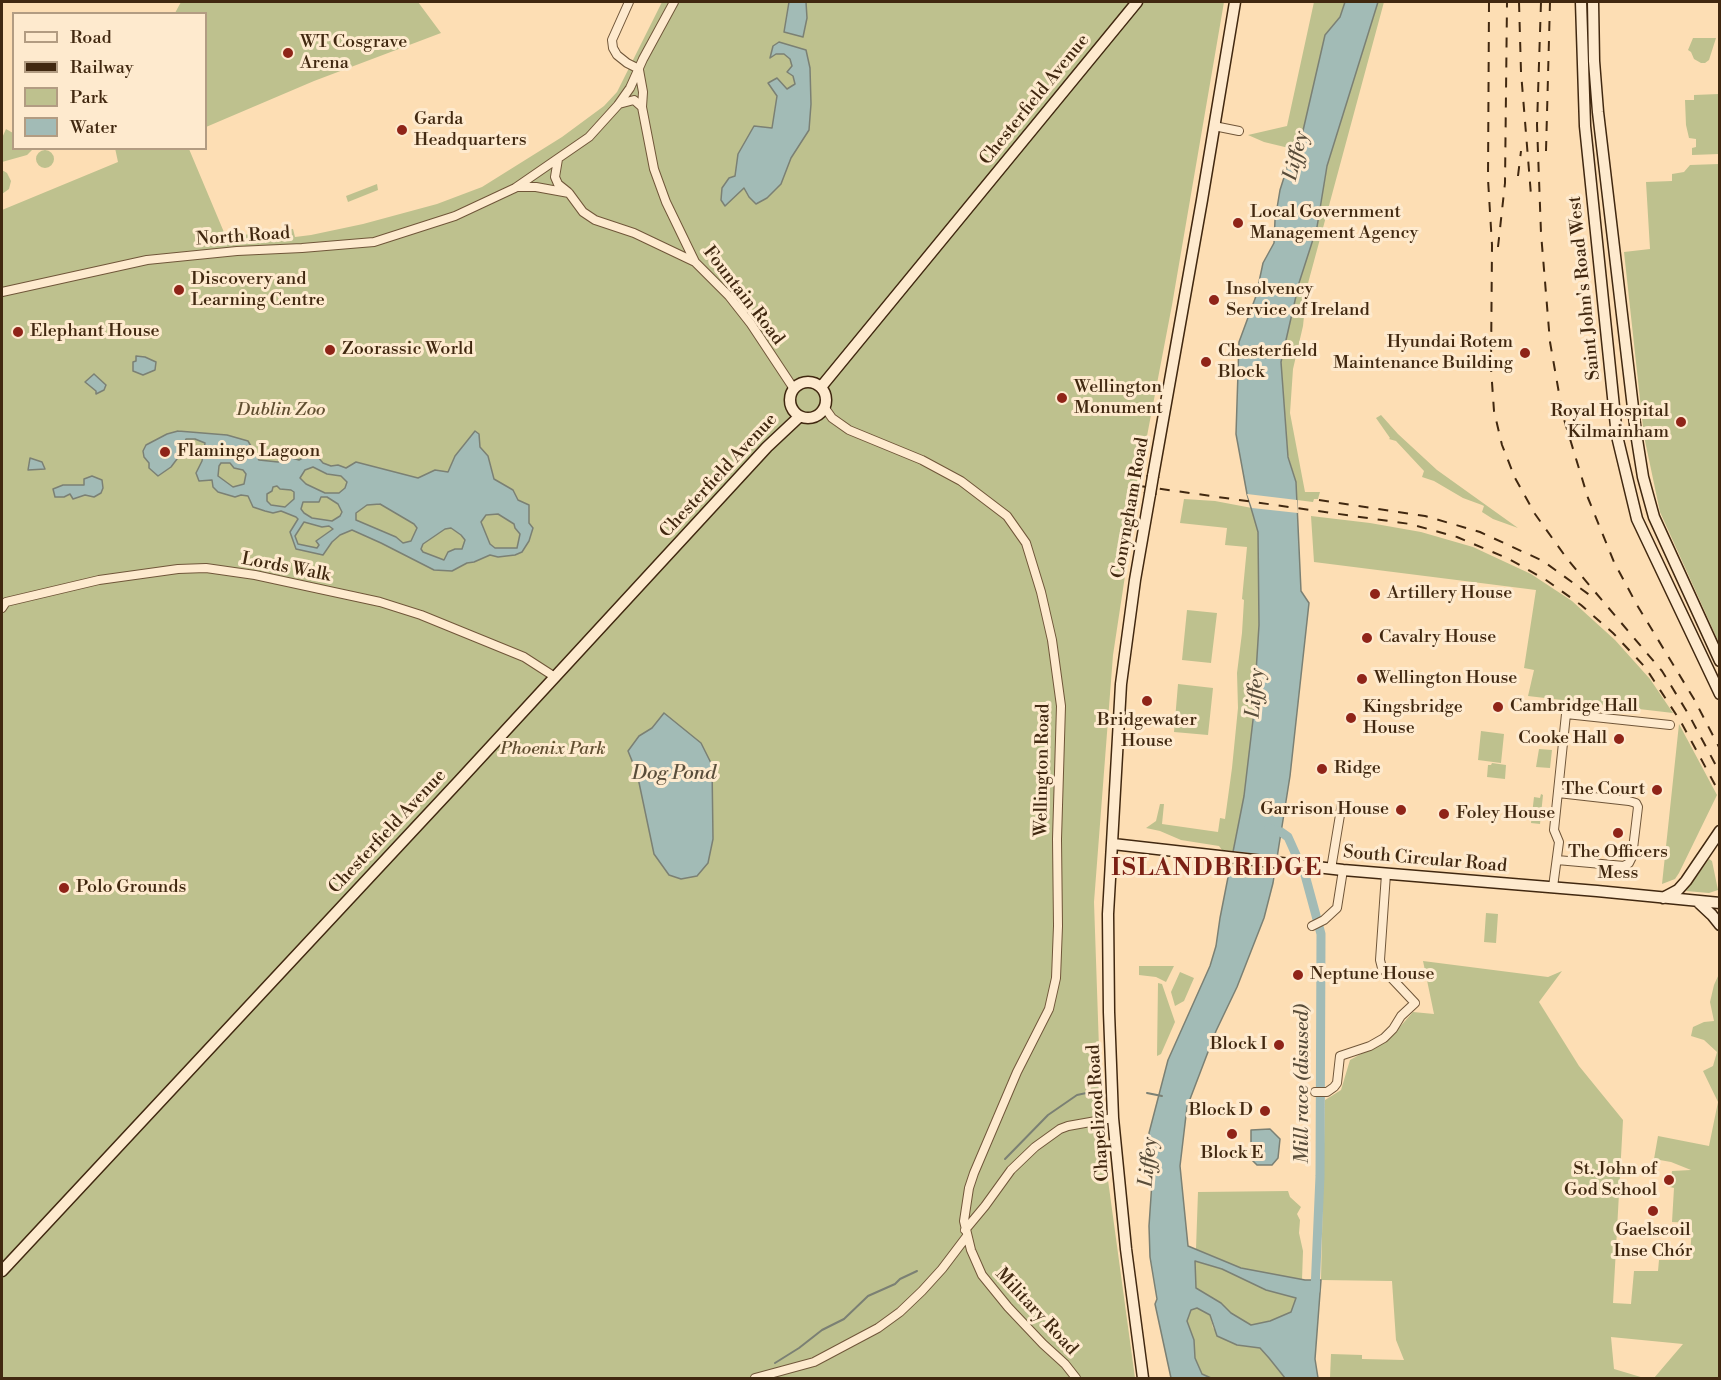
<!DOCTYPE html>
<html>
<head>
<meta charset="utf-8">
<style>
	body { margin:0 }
	#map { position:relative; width:1721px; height:1380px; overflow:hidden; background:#fddeb4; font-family:"Libre Bodoni",serif }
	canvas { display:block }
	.frame { position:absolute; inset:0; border:3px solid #412810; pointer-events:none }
	.legend { position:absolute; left:12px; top:12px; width:195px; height:138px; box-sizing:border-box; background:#feeace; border:2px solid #b29c82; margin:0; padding:8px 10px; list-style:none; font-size:18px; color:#412810 }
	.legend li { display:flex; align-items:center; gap:12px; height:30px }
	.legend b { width:30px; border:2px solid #b29c82 }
</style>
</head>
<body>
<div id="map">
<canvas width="1721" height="1380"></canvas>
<div class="frame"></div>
<ul class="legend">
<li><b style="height:8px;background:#feeace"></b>Road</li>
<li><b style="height:8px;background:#412810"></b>Railway</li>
<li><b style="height:16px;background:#bec18e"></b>Park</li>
<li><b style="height:16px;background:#a2bbb6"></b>Water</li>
</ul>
</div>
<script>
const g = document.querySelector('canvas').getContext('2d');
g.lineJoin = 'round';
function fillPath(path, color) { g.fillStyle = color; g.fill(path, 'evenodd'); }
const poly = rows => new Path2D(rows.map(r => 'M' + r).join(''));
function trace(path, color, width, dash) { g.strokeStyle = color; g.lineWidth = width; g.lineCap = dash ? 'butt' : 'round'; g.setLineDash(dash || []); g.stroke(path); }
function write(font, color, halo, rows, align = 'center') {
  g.font = font + ' "Libre Bodoni",serif'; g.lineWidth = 6; g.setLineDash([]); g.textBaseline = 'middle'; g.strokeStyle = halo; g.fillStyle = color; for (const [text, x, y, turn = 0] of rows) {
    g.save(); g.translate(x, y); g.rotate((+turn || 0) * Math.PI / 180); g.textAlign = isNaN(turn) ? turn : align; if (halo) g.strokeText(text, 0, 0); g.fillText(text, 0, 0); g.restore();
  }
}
fillPath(poly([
	[181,2,418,2,441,33,314,81,206,127,206,14,175,13],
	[662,2,1224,2,1172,305,1143,457,1113,655,1094,902,1102,1136,1135,1378,2,1378,2,210,118,162,115,148,189,149,226,237,293,229,295,237,311,235,363,224,437,204,482,187,562,137,604,106,617,92],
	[1314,2,1345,2,1340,17,1325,35,1302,136,1293,149,1264,142,1248,135,1287,126],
	[1378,2,1384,2,1307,287,1303,326,1293,369,1290,413,1305,492,1320,492,1318,499,1314,499,1313,502,1297,500,1296,482,1288,455,1281,362,1299,283,1317,227,1327,166],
	[1693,38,1716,38,1709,60,1705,63,1701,63,1694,59,1691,52,1688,50],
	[1719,94,1719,154,1692,155,1692,148,1696,147,1696,139,1689,138,1686,125,1685,100,1694,100,1694,95],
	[6,129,13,133,14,148,33,149,27,155,2,162,2,138],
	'36 159a9 9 0 1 1 18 0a9 9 0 1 1-18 0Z',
	[1719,164,1720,164,1719,643,1660,512,1644,436,1624,252,1650,249,1646,182,1672,181,1672,174,1684,172,1690,165],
	[2,170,7,173,11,181,9,189,2,194],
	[377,184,378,190,348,202,346,196],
	[1381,415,1398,434,1437,470,1518,528,1493,519,1482,512,1484,506,1482,505,1463,498,1434,481,1422,477,1424,471,1396,441,1389,439,1390,438,1376,418],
	[1184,499,1215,501,1252,508,1258,532,1259,625,1253,720,1244,796,1233,851,1222,850,1219,846,1181,840,1160,831,1146,828,1156,821,1160,804,1164,804,1162,824,1218,832,1220,818,1225,819,1232,768,1238,708,1237,673,1242,633,1244,600,1242,599,1247,547,1225,545,1227,528,1180,523],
	[1311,516,1370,523,1421,532,1473,547,1531,574,1572,601,1615,640,1650,679,1673,713,1528,696,1534,670,1524,668,1536,590,1314,562],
	[1187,610,1217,613,1211,663,1182,660],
	[1178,684,1213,688,1208,735,1174,732],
	[1679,724,1717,795,1679,873,1675,879,1662,884],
	[1481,731,1504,734,1501,763,1478,760],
	[1539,749,1552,750,1550,768,1536,767],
	[1492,763,1506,765,1505,779,1487,777,1488,765,1491,765],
	[1541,794,1543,795,1540,824,1531,823,1534,797,1540,798],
	[1709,859,1712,861,1718,890,1709,893,1686,891],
	[1486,913,1498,914,1496,943,1484,942],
	[1423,961,1548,977,1562,971,1539,1002,1579,1066,1623,1120,1613,1303,1631,1304,1634,1271,1658,1271,1659,1260,1690,1260,1692,1223,1672,1222,1674,1188,1670,1187,1672,1171,1691,1170,1671,1162,1654,1159,1658,1136,1709,1146,1718,1102,1703,1071,1713,1066,1717,1052,1704,1040,1691,1036,1693,1027,1704,1022,1714,1021,1710,1002,1714,985,1719,974,1719,1378,1654,1378,1683,1344,1611,1337,1614,1369,1644,1378,1330,1378,1331,1354,1362,1355,1362,1359,1404,1360,1396,1340,1392,1281,1321,1280,1325,1100,1341,1090,1350,1060,1390,1038,1413,1012,1434,1014],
	[1139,966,1174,966,1166,982,1156,977,1139,975],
	[1180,972,1194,978,1184,1001,1175,1006,1171,992],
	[1158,983,1162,984,1175,1022,1161,1054,1157,1056],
	[1288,1191,1290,1197,1301,1207,1297,1214,1300,1220,1299,1233,1303,1251,1302,1280,1241,1268,1196,1249,1198,1192],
	[1195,1261,1222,1269,1266,1290,1296,1298,1291,1312,1270,1321,1251,1325,1231,1313,1221,1303,1196,1288],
	[1197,1308,1210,1315,1213,1328,1237,1345,1260,1348,1269,1358,1285,1378,1211,1378,1202,1374,1195,1358,1194,1340,1187,1321,1191,1310]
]), '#bec18e');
const water = poly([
	[789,2,806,2,807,18,803,37,784,32,789,2],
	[1345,2,1378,2,1327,166,1317,227,1299,283,1281,362,1288,457,1296,482,1301,591,1309,603,1290,776,1273,883,1264,918,1237,987,1216,1031,1187,1107,1180,1166,1188,1246,1241,1268,1305,1280,1321,1280,1315,1359,1318,1378,1285,1378,1269,1358,1260,1348,1237,1345,1217,1336,1210,1315,1197,1308,1191,1310,1187,1321,1194,1340,1195,1358,1202,1374,1211,1378,1171,1378,1155,1304,1157,1299,1150,1257,1149,1226,1153,1167,1149,1133,1168,1060,1210,966,1216,946,1220,918,1244,796,1253,720,1259,625,1258,532,1247,494,1236,434,1239,342,1256,296,1263,263,1274,243,1275,220,1280,190,1293,149,1302,135,1325,35,1340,17,1345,2],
	[1195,1261,1222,1269,1266,1290,1296,1298,1291,1312,1270,1321,1251,1325,1231,1313,1221,1303,1196,1288,1195,1261],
	[779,42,806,50,810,68,811,104,809,130,791,158,781,184,767,198,756,204,749,197,744,188,725,206,721,200,722,188,729,178,735,176,738,154,754,126,772,128,777,96,768,83,777,78,787,89,795,84,793,76,787,72,792,66,790,59,784,54,776,54,770,58,773,46,779,42],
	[136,356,145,357,156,362,155,370,143,375,133,371,133,362,136,361,136,356],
	[94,374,106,385,104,390,96,394,96,391,85,382,94,374],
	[178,431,227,435,248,441,259,460,278,462,283,459,285,453,293,454,292,458,299,460,310,454,317,456,323,463,331,466,338,465,346,468,356,462,418,478,435,470,448,472,455,456,475,431,479,434,480,447,488,456,494,479,513,490,518,500,529,505,529,523,533,528,529,541,522,552,515,555,498,557,490,555,474,562,467,563,452,571,434,570,381,543,352,530,340,535,332,542,323,555,296,549,290,532,298,519,296,517,281,511,273,513,265,511,253,507,248,496,241,495,235,497,218,492,213,487,212,480,199,481,196,473,202,461,205,443,195,439,186,439,180,455,171,467,158,476,149,468,149,463,144,457,143,451,146,445,167,434,178,431],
	[221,463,230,463,234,468,243,470,246,474,244,484,233,487,218,476,219,466,221,463],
	[313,467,327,474,341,476,347,482,345,488,339,493,325,493,306,484,300,478,305,470,313,467],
	[277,486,280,489,291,490,294,492,294,499,285,507,271,505,267,501,267,494,272,491,273,487,277,486],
	[321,497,327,497,338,504,342,512,340,516,332,521,312,518,304,513,301,509,303,502,319,502,321,497],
	[380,504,414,524,417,528,411,541,403,543,396,537,356,520,356,513,367,505,380,504],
	[498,514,514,524,515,528,520,534,517,548,495,548,490,544,481,522,486,515,498,514],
	[304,522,322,527,329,526,333,529,316,541,319,545,317,548,298,544,295,536,304,522],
	[451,528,461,535,465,540,462,549,455,549,448,552,444,560,423,552,421,549,423,544,445,529,451,528],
	[30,458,42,462,45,469,28,470,30,458],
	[92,476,102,480,103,488,101,493,94,497,85,495,73,499,70,494,64,497,55,497,53,489,63,485,84,485,84,479,92,476],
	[664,713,701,743,712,765,713,839,708,863,697,876,681,879,669,875,654,854,637,773,628,751,639,736,652,728,664,713],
	[1270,1129,1280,1139,1278,1158,1272,1165,1257,1165,1251,1159,1251,1130,1270,1129]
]);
fillPath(water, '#a2bbb6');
trace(water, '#7b8074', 1.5);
fillPath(poly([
	[1247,494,1297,500,1298,513,1252,508],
	[1233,851,1276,856,1274,871,1231,866]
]), '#fddeb4');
trace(poly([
	[1147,1093,1162,1096],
	[1005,1159,1048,1115,1077,1095,1091,1092],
	[775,1363,799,1348,822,1330,844,1319,868,1296,895,1284,900,1279,917,1271]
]), '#7b8074', 2);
trace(poly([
	[1269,828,1281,832,1288,837,1305,875,1321,934,1320,1176,1315,1291]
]), '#a2bbb6', 9);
const street = poly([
	[629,2,612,40,613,48,617,55,627,63,639,69],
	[639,70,643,92,642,107],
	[619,104,634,100,642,107,654,169,666,202,695,262,729,296,751,324,794,389],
	[1214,126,1239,131],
	[558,159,555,177,558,184,568,192],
	[517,187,536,187,569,193,583,212,595,220,634,233,695,262],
	[2,292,147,260,237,251,302,248,374,242,455,216,515,188,589,137,618,105,630,88,643,59,674,2],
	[825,408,832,418,849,430,922,460,961,481,1007,516,1026,543,1041,592,1052,640,1061,706,1057,839,1058,926,1056,978,1049,1009,1017,1072,974,1173,969,1188,964,1221,971,1250,982,1275,1008,1307,1043,1344,1065,1364,1076,1378],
	[2,608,6,602,99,580,178,569,206,568,255,575,380,602,421,615,524,657,555,677],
	[1557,860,1624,866,1629,863,1632,857,1638,807,1636,803,1629,801,1558,793],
	[1331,869,1342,803],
	[1553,887,1559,842,1554,830,1566,714,1670,725],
	[1312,926,1324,920,1337,908,1343,870],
	[1315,1092,1327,1092,1334,1087,1337,1083,1340,1056,1370,1046,1384,1038,1393,1029,1401,1016,1415,1003,1382,968,1380,960,1386,874],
	[965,1230,985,1206,1011,1170,1035,1147,1060,1129,1068,1126,1113,1118],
	[755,1378,814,1362,878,1328,900,1312,922,1291,942,1269,967,1236]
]);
const secondary = poly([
	[1581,2,1585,126,1617,436,1637,519,1720,694],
	[1593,2,1594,61,1598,112,1636,433,1643,477,1654,517,1720,661],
	'790 400a18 18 0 1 1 36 0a18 18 0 1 1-36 0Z',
	[821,387,1137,2],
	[1153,476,1202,200,1235,2],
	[1113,844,1343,870,1597,891,1720,903],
	[1663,898,1678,890,1686,881,1720,831],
	[1697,901,1712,915,1720,925],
	[2,1271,459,781,767,447,799,417],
	[1143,1378,1126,1249,1113,1118,1109,1012,1108,914,1121,684,1135,580,1150,494]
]);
trace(street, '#705639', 10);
trace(secondary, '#412810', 13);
trace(street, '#feeace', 8);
trace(secondary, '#feeace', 10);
trace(poly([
	[1489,2,1488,179,1492,245,1491,368,1494,411,1502,445,1515,478,1535,514,1568,560,1662,671,1689,715,1720,773],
	[1519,2,1521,72,1531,195],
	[1541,2,1537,125,1541,233,1550,342,1563,416,1588,498,1614,562,1637,605,1694,699,1720,749],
	[1546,151,1550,2],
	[1518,176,1521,151],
	[1498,247,1505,183,1507,2],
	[1140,486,1410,524,1457,537,1509,559,1546,580,1581,605,1613,633,1645,667,1681,722,1720,794],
	[1319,500,1425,516,1480,532,1543,561,1591,596]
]), '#412810', 2, [10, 10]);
const secondaryBridge = poly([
	[1150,494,1153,476]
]);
trace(secondaryBridge, '#412810', 13, []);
trace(secondaryBridge, '#feeace', 10);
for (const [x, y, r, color] of [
	[288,53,6,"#8f2418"],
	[402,130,6,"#8f2418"],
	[1238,223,6,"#8f2418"],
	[179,290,6,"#8f2418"],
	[1214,300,6,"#8f2418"],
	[18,332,6,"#8f2418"],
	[330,350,6,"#8f2418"],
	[1525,353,6,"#8f2418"],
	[1206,362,6,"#8f2418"],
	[1062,398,6,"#8f2418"],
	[1681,422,6,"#8f2418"],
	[165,452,6,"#8f2418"],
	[1375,594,6,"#8f2418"],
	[1367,638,6,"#8f2418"],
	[1362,679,6,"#8f2418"],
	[1147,701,6,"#8f2418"],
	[1498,707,6,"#8f2418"],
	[1351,718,6,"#8f2418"],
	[1619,739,6,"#8f2418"],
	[1322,769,6,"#8f2418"],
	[1657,790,6,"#8f2418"],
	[1401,810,6,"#8f2418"],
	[1444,814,6,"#8f2418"],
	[1618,833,6,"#8f2418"],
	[64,888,6,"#8f2418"],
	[1298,975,6,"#8f2418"],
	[1279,1045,6,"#8f2418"],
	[1265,1111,6,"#8f2418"],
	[1232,1134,6,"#8f2418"],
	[1669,1180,6,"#8f2418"],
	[1653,1211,6,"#8f2418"]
]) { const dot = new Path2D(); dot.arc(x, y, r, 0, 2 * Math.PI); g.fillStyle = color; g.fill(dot); trace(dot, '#feeace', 2); }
write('18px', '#412810', '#feeace', [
	["WT Cosgrave",300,43],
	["Arena",300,64],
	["Garda",414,120],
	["Headquarters",414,141],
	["Local Government",1250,213],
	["Management Agency",1250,234],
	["Discovery and",191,280],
	["Learning Centre",191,301],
	["Insolvency",1226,290],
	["Service of Ireland",1226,311],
	["Elephant House",30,332],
	["Hyundai Rotem",1513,343,"right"],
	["Maintenance Building",1513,364,"right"],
	["Zoorassic World",342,350],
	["Chesterfield",1218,352],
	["Block",1218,373],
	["Wellington",1074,388],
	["Monument",1074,409],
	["Royal Hospital",1669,412,"right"],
	["Kilmainham",1669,433,"right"],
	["Flamingo Lagoon",177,452],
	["Artillery House",1387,594],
	["Cavalry House",1379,638],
	["Wellington House",1374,679],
	["Cambridge Hall",1510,707],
	["Kingsbridge",1363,708],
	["House",1363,729],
	["Bridgewater",1147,721,"center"],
	["House",1147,742,"center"],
	["Cooke Hall",1607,739,"right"],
	["Ridge",1334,769],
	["The Court",1645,790,"right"],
	["Garrison House",1389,810,"right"],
	["Foley House",1456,814],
	["The Officers",1618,853,"center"],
	["Mess",1618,874,"center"],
	["Polo Grounds",76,888],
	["Neptune House",1310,975],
	["Block I",1267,1045,"right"],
	["Block D",1253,1111,"right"],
	["Block E",1232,1154,"center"],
	["St. John of",1657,1170,"right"],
	["God School",1657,1191,"right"],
	["Gaelscoil",1653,1231,"center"],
	["Inse Chór",1653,1252,"center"]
], 'left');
write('18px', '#412810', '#feeace', [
	["Chesterfield Avenue",1035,100,-51],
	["North Road",243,237,-4],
	["Saint John's Road West",1585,288,-96],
	["Fountain Road",743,296,52],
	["Chesterfield Avenue",719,476,-47],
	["Conyngham Road",1131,508,-80],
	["Lords Walk",286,568,11],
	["Wellington Road",1043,770,-89],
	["Chesterfield Avenue",388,832,-47],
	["South Circular Road",1425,860,5],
	["Chapelizod Road",1099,1113,-94],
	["Military Road",1036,1312,47]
]);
write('italic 18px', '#604e30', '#feeace', [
	["Dublin Zoo",281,411],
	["Phoenix Park",553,750]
]);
write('italic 20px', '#594d3a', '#feeace', [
	["Liffey",1297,156,-76],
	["Liffey",1256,693,-85],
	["Dog Pond",674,774],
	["Mill race (disused)",1303,1084,-90],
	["Liffey",1149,1162,-85]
]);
g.letterSpacing = '1.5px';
write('bold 24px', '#7a1f14', '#feeace', [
	["ISLANDBRIDGE",1217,869]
]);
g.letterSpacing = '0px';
</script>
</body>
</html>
